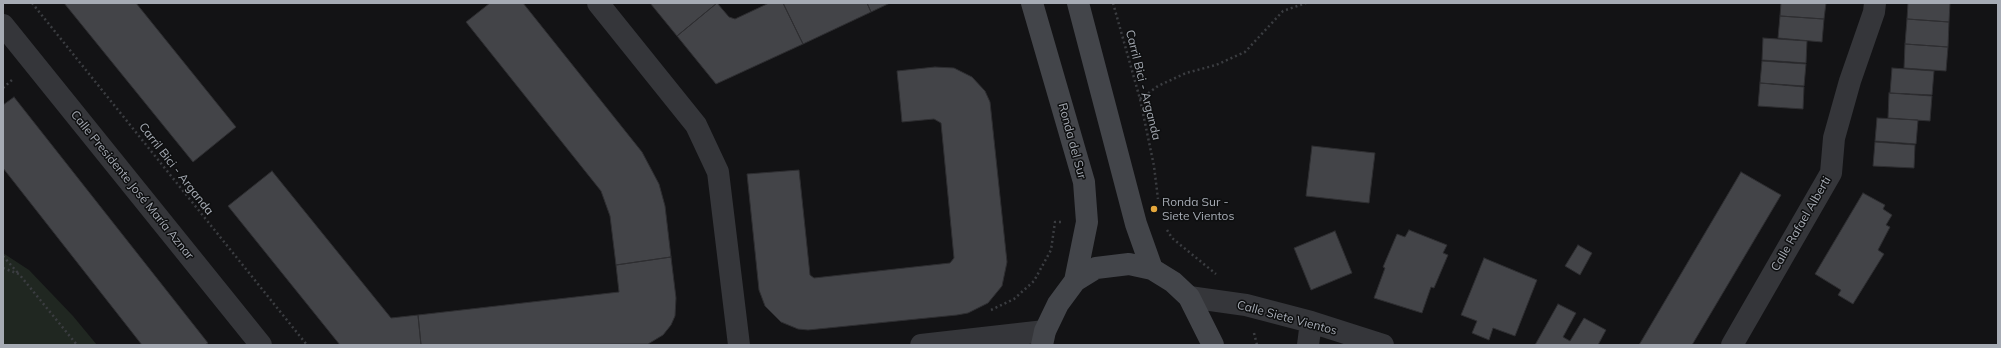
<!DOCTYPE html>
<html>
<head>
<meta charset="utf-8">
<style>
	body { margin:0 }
	#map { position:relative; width:2001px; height:348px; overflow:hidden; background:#131315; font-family:Mulish,sans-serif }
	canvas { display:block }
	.frame { position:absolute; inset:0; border:4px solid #a6abb4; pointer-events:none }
</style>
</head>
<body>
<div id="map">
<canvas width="2001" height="348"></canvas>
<div class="frame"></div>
</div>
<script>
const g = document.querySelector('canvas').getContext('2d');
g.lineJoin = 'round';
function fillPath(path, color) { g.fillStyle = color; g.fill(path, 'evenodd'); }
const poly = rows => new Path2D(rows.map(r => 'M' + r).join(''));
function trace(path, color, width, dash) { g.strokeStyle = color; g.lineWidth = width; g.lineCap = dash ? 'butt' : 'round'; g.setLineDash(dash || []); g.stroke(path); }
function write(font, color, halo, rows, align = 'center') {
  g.font = font + ' Mulish,sans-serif'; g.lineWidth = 3; g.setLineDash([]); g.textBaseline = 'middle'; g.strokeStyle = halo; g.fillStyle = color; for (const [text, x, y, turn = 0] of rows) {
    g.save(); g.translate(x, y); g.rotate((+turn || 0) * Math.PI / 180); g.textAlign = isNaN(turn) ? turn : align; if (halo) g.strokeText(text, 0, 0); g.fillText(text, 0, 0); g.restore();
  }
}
fillPath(poly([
	[3,253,29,270,73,316,97,345,3,345]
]), '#202721');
const building = poly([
	[64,3,136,3,236,127,193,162,64,3],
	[490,3,523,3,642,152,659,184,665,206,671,257,616,265,610,216,601,191,466,22,490,3],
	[650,3,717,3,677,36,650,3],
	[717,3,729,17,735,19,769,3,783,3,803,44,716,84,677,36,717,3],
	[783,3,867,3,871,12,803,44,783,3],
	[867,3,890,3,871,12,867,3],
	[1781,3,1826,3,1824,19,1780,16,1781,3],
	[1908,3,1950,3,1949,22,1907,19,1908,3],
	[1780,16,1824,19,1822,42,1778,38,1780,16],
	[1907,19,1949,22,1948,47,1905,44,1907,19],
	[1763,38,1807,41,1806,63,1762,60,1763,38],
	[1905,44,1948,47,1946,71,1904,68,1905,44],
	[1762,61,1806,64,1804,86,1760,83,1762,61],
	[935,67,954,68,972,77,985,91,990,102,1007,262,1002,286,988,303,968,313,957,315,808,330,798,329,781,322,765,306,759,290,747,174,799,170,810,275,814,278,950,263,954,258,941,123,934,119,902,122,897,71,935,67],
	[1892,68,1934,71,1932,95,1890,93,1892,68],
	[1760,83,1804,87,1803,109,1758,106,1760,83],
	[1889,93,1932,96,1930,121,1888,118,1889,93],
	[14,97,208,343,205,345,142,345,3,168,3,105,14,97],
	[1877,118,1918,120,1916,144,1875,141,1877,118],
	[1875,142,1915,145,1914,168,1873,166,1875,142],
	[1312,146,1375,153,1369,203,1306,196,1312,146],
	[272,171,391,318,418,315,421,345,340,345,228,206,272,171],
	[1741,172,1781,195,1692,345,1639,345,1741,172],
	[1863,193,1885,205,1883,209,1892,215,1886,225,1890,227,1878,250,1884,254,1853,304,1838,295,1841,290,1815,274,1863,193],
	[1409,230,1447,245,1443,253,1448,255,1434,288,1431,287,1422,313,1374,298,1385,268,1383,267,1397,234,1405,237,1409,230],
	[1335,231,1352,273,1311,290,1294,248,1335,231],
	[1578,245,1592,253,1580,275,1565,266,1578,245],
	[671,257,676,298,675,316,671,325,663,335,648,344,421,345,418,315,619,292,616,265,671,257],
	[1484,258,1537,280,1515,336,1493,328,1489,340,1472,333,1477,321,1461,315,1484,258],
	[1558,304,1576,313,1563,337,1570,341,1584,318,1606,330,1598,345,1535,345,1558,304]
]);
fillPath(building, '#434448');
trace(building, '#2e2e31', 1);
trace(poly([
	[32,3,307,345],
	[1113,3,1140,99,1154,166,1158,199],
	[3,88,13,79],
	[1140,99,1158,86,1186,73,1216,65,1245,52,1283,11,1306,3],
	[1167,230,1172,238,1216,274],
	[3,256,18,273],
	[3,268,19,274,77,345],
	[991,310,1014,299,1034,281,1051,250,1055,222,1062,222],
	[1254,333,1257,345]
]), '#3b3d41', 2.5, [2, 3]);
trace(poly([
	[598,3,696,125,718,172,739,345],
	[3,25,261,345],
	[1189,297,1246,305,1311,322,1383,345],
	[921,345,1045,331],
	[1308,345,1311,322],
	[1732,345,1831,173,1834,138,1850,81,1874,12,1875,3]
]), '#35363a', 22);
trace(poly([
	[1032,3,1084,182,1087,222,1075,281],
	[1078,3,1136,224,1152,269],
	[1042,345,1045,331,1058,304,1075,281,1096,268,1129,264,1152,269,1173,282,1189,297,1213,345]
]), '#43454a', 22);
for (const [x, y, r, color] of [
	[1154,209,4,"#e5a73c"]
]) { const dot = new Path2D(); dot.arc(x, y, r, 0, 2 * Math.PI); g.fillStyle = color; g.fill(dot); trace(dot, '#0e0f10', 1.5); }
write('12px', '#a6abb4', '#0e0f10', [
	["Carril Bici - Arganda",1143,85,76],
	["Ronda del Sur",1072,141,75],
	["Carril Bici - Arganda",176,169,52],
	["Calle Presidente José María Aznar",132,185,51],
	["Calle Rafael Alberti",1801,224,-60],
	["Calle Siete Vientos",1287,318,15]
]);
write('12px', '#a6abb4', '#0e0f10', [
	["Ronda Sur -",1162,202],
	["Siete Vientos",1162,216]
], 'left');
</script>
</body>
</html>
